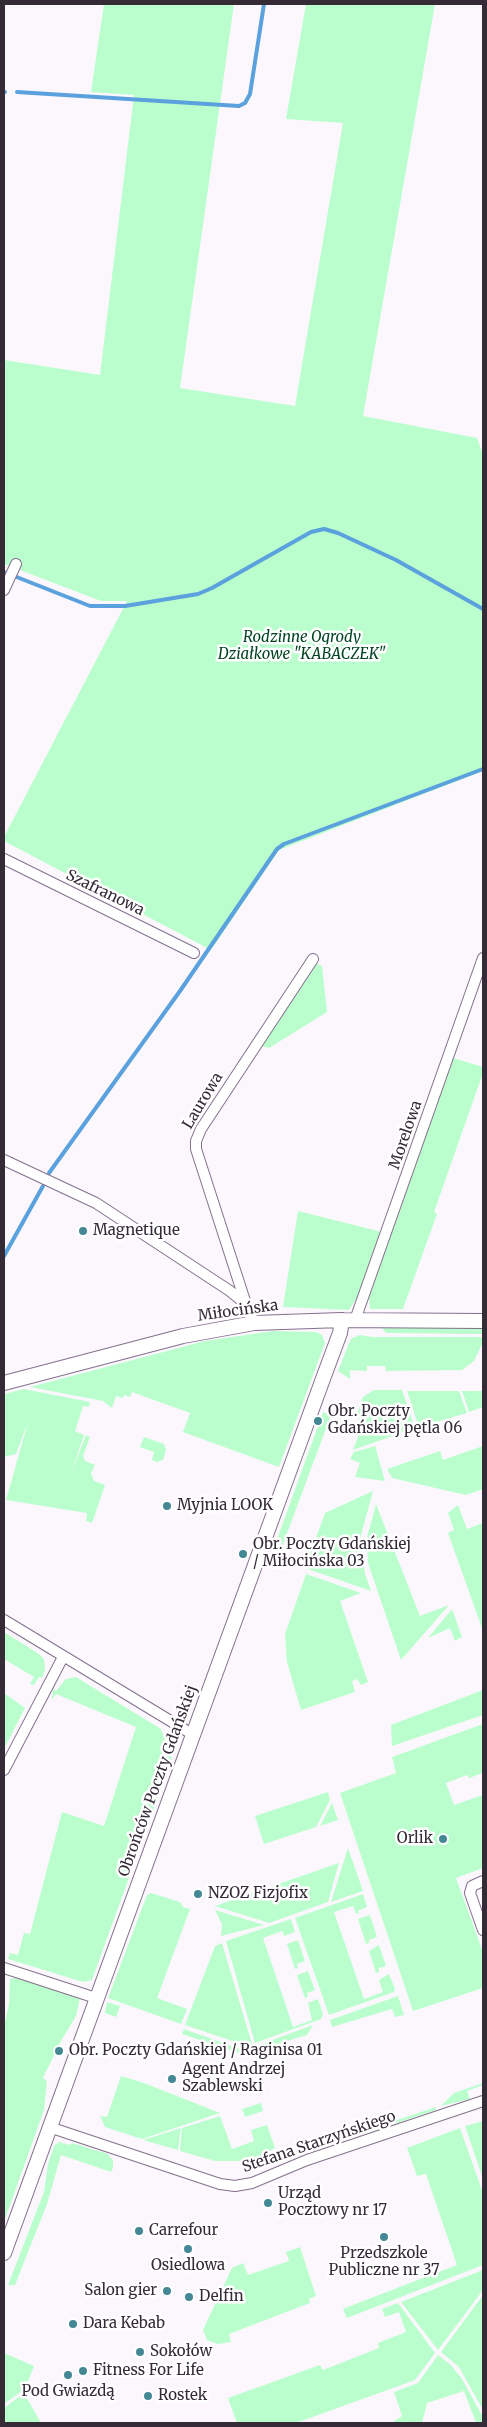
<!DOCTYPE html>
<html>
<head>
<meta charset="utf-8">
<style>
	body { margin:0 }
	#map { position:relative; width:487px; height:2427px; overflow:hidden; background:#fbf7fd; font-family:Merriweather,serif }
	canvas { display:block }
	.frame { position:absolute; inset:0; border:5px solid #342b37; pointer-events:none }
</style>
</head>
<body>
<div id="map">
<canvas width="487" height="2427"></canvas>
<div class="frame"></div>
</div>
<script>
const g = document.querySelector('canvas').getContext('2d');
g.lineJoin = 'round';
function fillPath(path, color) { g.fillStyle = color; g.fill(path, 'evenodd'); }
const poly = rows => new Path2D(rows.map(r => 'M' + r).join(''));
function trace(path, color, width, dash) { g.strokeStyle = color; g.lineWidth = width; g.lineCap = dash ? 'butt' : 'round'; g.setLineDash(dash || []); g.stroke(path); }
function write(font, color, halo, rows, align = 'center') {
  g.font = font + ' Merriweather,serif'; g.lineWidth = 5; g.setLineDash([]); g.textBaseline = 'middle'; g.strokeStyle = halo; g.fillStyle = color; for (const [text, x, y, turn = 0] of rows) {
    g.save(); g.translate(x, y); g.rotate((+turn || 0) * Math.PI / 180); g.textAlign = isNaN(turn) ? turn : align; if (halo) g.strokeText(text, 0, 0); g.fillText(text, 0, 0); g.restore();
  }
}
fillPath(poly([
	[104,4,234,4,180,388,295,406,343,123,286,119,306,4,435,4,363,416,477,438,483,455,483,771,279,850,211,950,4,841,4,837,127,601,101,601,4,564,4,360,100,375,134,95,91,92],
	[316,963,322,966,327,1012,269,1048,256,1045],
	[453,1058,483,1067,483,1073,434,1212,437,1214,403,1309,370,1309,369,1298],
	[298,1211,382,1232,360,1293,349,1310,283,1307],
	[381,1327,482,1328,483,1334,386,1333],
	[273,1331,316,1332,322,1335,325,1343,279,1467,183,1432,190,1413,132,1392,130,1397,124,1395,123,1398,116,1396,112,1408,103,1401,30,1387,205,1341],
	[360,1335,372,1337,483,1337,483,1342,474,1361,462,1370,386,1371,385,1366,367,1366,367,1371,350,1370,350,1379,338,1371,349,1343,352,1338],
	[24,1389,90,1402,89,1407,83,1406,75,1431,84,1435,71,1473,86,1435,90,1437,83,1456,85,1461,95,1465,91,1474,94,1481,105,1485,92,1523,86,1521,87,1513,6,1500,28,1422,16,1454,4,1457,4,1394],
	[374,1390,402,1390,415,1428,353,1450,359,1434,356,1432,360,1415,357,1414,363,1397],
	[407,1391,459,1391,467,1413,419,1427],
	[462,1391,483,1391,483,1407,469,1412],
	[323,1412,331,1415,282,1547,276,1542],
	[144,1437,164,1444,166,1450,163,1460,157,1462,152,1460,154,1452,140,1447],
	[375,1446,385,1481,355,1477,360,1463,350,1459,354,1452],
	[483,1446,483,1489,466,1495,392,1478,387,1469,440,1451,443,1460],
	[373,1491,360,1539,365,1574,371,1591,305,1568,325,1513],
	[376,1504,420,1616,449,1605,401,1660,368,1563,367,1537],
	[458,1505,467,1529,483,1523,483,1631,448,1533,454,1530,448,1513],
	[306,1574,361,1593,340,1601,368,1682,361,1685,357,1679,352,1681,355,1692,301,1710,287,1662,285,1634],
	[452,1609,462,1637,455,1641,450,1628,428,1638],
	[4,1632,39,1654,44,1659,45,1670,42,1678,39,1677,34,1685,30,1684,34,1677,4,1659],
	[76,1677,161,1729,172,1759,92,1980,83,1982,8,1959,10,1953,18,1955,24,1933,30,1934,62,1812,104,1826,136,1727,56,1694,52,1700,53,1689,56,1691,66,1679],
	[483,1690,483,1715,392,1746,391,1725],
	[4,1693,25,1708,5,1747,4,1746],
	[483,1724,483,1773,469,1778,467,1775,446,1783,454,1805,483,1795,483,1868,456,1878,483,1952,483,1988,413,2011,340,1793,396,1773,392,1757],
	[328,1792,330,1800,316,1827,264,1844,255,1816],
	[332,1803,338,1820,320,1826],
	[348,1848,363,1891,331,1902],
	[339,1863,328,1902,269,1923,215,1906],
	[151,1893,180,1902,183,1907,190,1909,157,1998,187,2009,181,2024,108,1998,147,1895],
	[363,1894,367,1907,358,1911,359,1913,356,1914,353,1906,334,1912,364,1999,383,1992,379,1980,389,1974,395,1989,394,1992,329,2015,295,1918],
	[215,1910,238,1917,264,1925,221,1936,222,1924],
	[370,1915,377,1937,369,1940,369,1943,366,1944,358,1919],
	[291,1919,295,1932,284,1936,282,1931,263,1938,293,2027,312,2020,308,2003,318,1999,323,2014,321,2019,255,2043,226,1941],
	[298,1940,305,1961,297,1964,298,1968,295,1969,287,1944],
	[222,1943,252,2044,247,2046,185,2025,215,1946],
	[379,1945,386,1966,379,1968,379,1972,376,1973,369,1951],
	[308,1971,315,1990,307,1993,308,1997,305,1998,297,1975],
	[20,1977,80,1998,76,2016,61,2041,43,2078,47,2081,44,2110,4,2222,4,2027,9,2004,10,1979],
	[398,1996,404,2015,395,2017,392,2009,332,2027,330,2020],
	[107,2002,120,2006,116,2017,105,2013],
	[313,2025,307,2035,244,2054,245,2050],
	[184,2029,243,2050,242,2054,182,2034],
	[121,2076,144,2083,220,2113,142,2139,105,2127,100,2116,107,2117],
	[483,2083,483,2085,467,2091,470,2099,441,2106,454,2093],
	[261,2103,263,2111,245,2117,242,2109],
	[436,2107,436,2110,308,2152,307,2150],
	[220,2116,232,2149,254,2141,251,2130,267,2125,275,2148,251,2161,215,2161,180,2151,182,2128],
	[483,2121,483,2179,465,2126],
	[181,2128,178,2150,143,2140],
	[460,2128,483,2193,483,2265,347,2318,343,2309,345,2308,457,2265,426,2174,417,2176,407,2148],
	[59,2142,70,2145,72,2143,108,2154,113,2161,113,2168,111,2172,61,2155,47,2204,15,2285,8,2285,44,2192,48,2164,54,2146],
	[300,2247,316,2296,309,2299,310,2303,229,2334,231,2342,218,2344,207,2340,203,2330,232,2268,243,2263,248,2275,289,2261,286,2252],
	[483,2270,483,2290,438,2350,401,2302],
	[483,2295,483,2410,459,2367,441,2352],
	[398,2303,435,2353,415,2380,296,2423,237,2423,228,2398,320,2365,323,2370,379,2348,378,2343,406,2332,399,2312,385,2317,382,2309],
	[4,2353,34,2366,25,2389,4,2404],
	[438,2355,451,2365,462,2379,483,2417,483,2423,476,2423,464,2391,427,2403,422,2423,391,2423,402,2416,394,2392,418,2383],
	[24,2393,41,2423,4,2423,4,2408]
]), '#bafecd');
trace(poly([
	[4,92,5,92],
	[17,92,239,106,245,103,250,94,264,4],
	[4,572,90,606,125,606,198,594,212,588,311,532,324,529,338,533,396,560,483,609],
	[49,1173,180,991,277,849,284,844,483,769],
	[4,1256,43,1186]
]), '#5aa1dd', 4);
const minor = poly([
	[4,590,16,564],
	[4,859,194,953],
	[4,1160,96,1203,230,1291,246,1304,254,1323],
	[246,1304,196,1149,196,1141,201,1129,313,959],
	[355,1320,483,958],
	[4,1620,192,1734],
	[4,1770,63,1657],
	[483,1881,472,1886,470,1893,483,1930],
	[4,1968,96,1998],
	[49,2127,220,2184,235,2186,252,2183,307,2160,483,2101]
]);
const tertiary = poly([
	[4,1383,183,1336,254,1323,342,1320,483,1321],
	[4,2253,324,1376,340,1333,342,1320]
]);
trace(minor, '#84708d', 12);
trace(tertiary, '#84708d', 16);
trace(minor, '#fff', 10);
trace(tertiary, '#fff', 14);
for (const [x, y, r, color] of [
	[83,1231,5,"#448896"],
	[318,1421,5,"#448896"],
	[167,1506,5,"#448896"],
	[243,1554,5,"#448896"],
	[443,1839,5,"#448896"],
	[198,1894,5,"#448896"],
	[59,2051,5,"#448896"],
	[172,2079,5,"#448896"],
	[268,2203,5,"#448896"],
	[139,2231,5,"#448896"],
	[384,2237,5,"#448896"],
	[188,2249,5,"#448896"],
	[167,2291,5,"#448896"],
	[189,2297,5,"#448896"],
	[73,2324,5,"#448896"],
	[140,2352,5,"#448896"],
	[83,2371,5,"#448896"],
	[68,2375,5,"#448896"],
	[148,2396,5,"#448896"]
]) { const dot = new Path2D(); dot.arc(x, y, r, 0, 2 * Math.PI); g.fillStyle = color; g.fill(dot); trace(dot, '#fff', 2); }
write('italic 15px', '#024421', '#fff', [
	["Rodzinne Ogrody",302,638],
	["Działkowe \"KABACZEK\"",302,655]
]);
write('15px', '#342b37', '#fff', [
	["Szafranowa",105,893,26],
	["Laurowa",203,1101,-59],
	["Morelowa",406,1135,-71],
	["Miłocińska",238,1311,-8],
	["Obrońców Poczty Gdańskiej",158,1781,-70],
	["Stefana Starzyńskiego",319,2142,-19]
]);
write('15px', '#342b37', '#fff', [
	["Magnetique",93,1231],
	["Obr. Poczty",328,1412],
	["Gdańskiej pętla 06",328,1429],
	["Myjnia LOOK",177,1506],
	["Obr. Poczty Gdańskiej",253,1545],
	["/ Miłocińska 03",253,1562],
	["Orlik",433,1839,"right"],
	["NZOZ Fizjofix",208,1894],
	["Obr. Poczty Gdańskiej / Raginisa 01",69,2051],
	["Agent Andrzej",182,2070],
	["Szablewski",182,2087],
	["Urząd",278,2194],
	["Pocztowy nr 17",278,2211],
	["Carrefour",149,2231],
	["Przedszkole",384,2254,"center"],
	["Publiczne nr 37",384,2271,"center"],
	["Osiedlowa",188,2266,"center"],
	["Salon gier",157,2291,"right"],
	["Delfin",199,2297],
	["Dara Kebab",83,2324],
	["Sokołów",150,2352],
	["Fitness For Life",93,2371],
	["Pod Gwiazdą",68,2392,"center"],
	["Rostek",158,2396]
], 'left');
</script>
</body>
</html>
